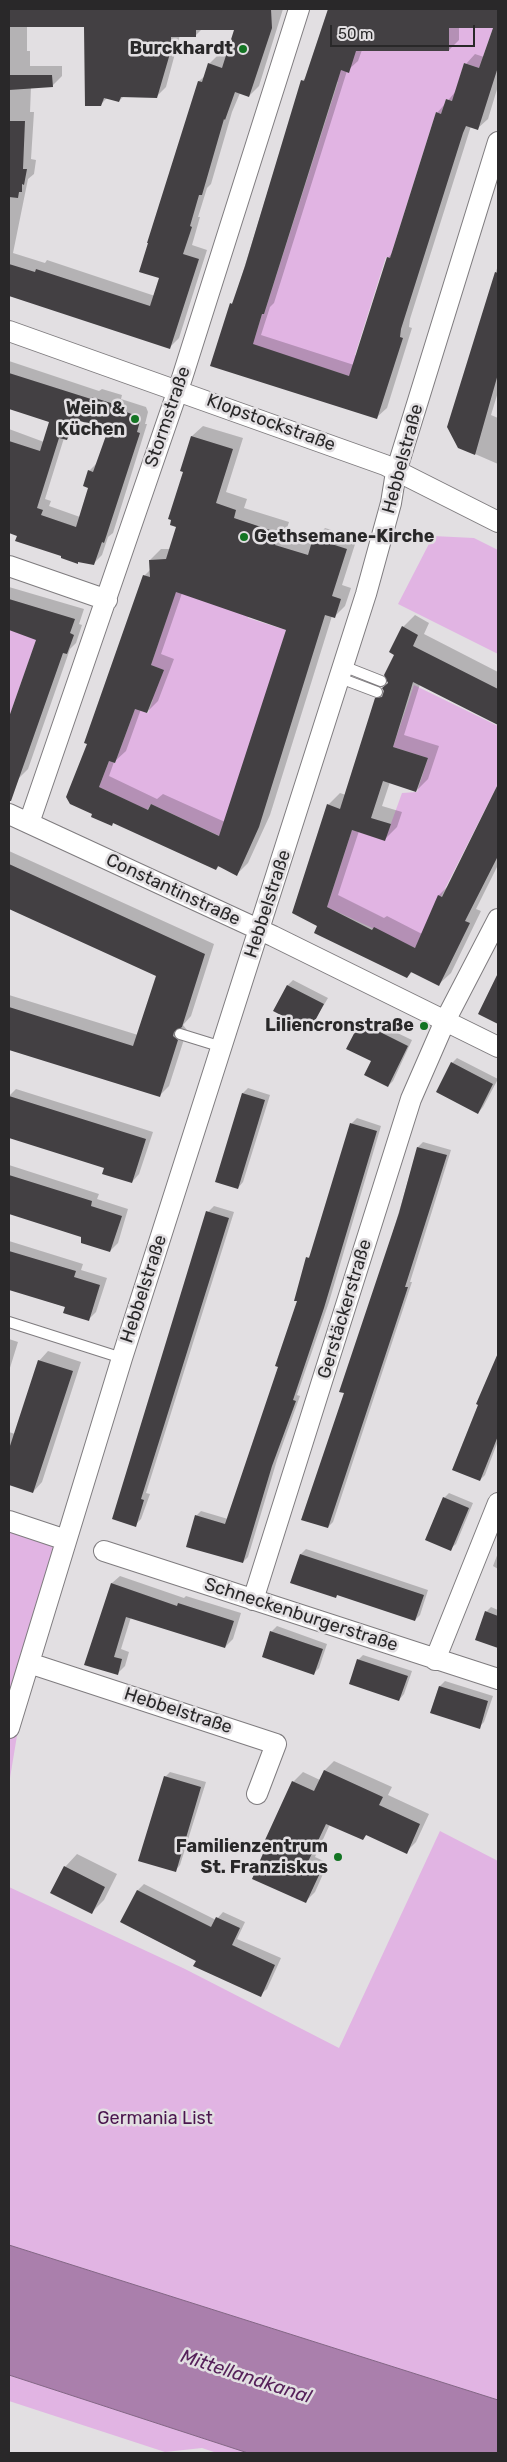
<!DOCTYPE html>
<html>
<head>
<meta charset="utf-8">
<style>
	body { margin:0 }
	#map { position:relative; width:507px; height:2462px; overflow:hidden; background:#e2dfe2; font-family:Rubik,sans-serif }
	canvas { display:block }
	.frame { position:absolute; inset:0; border:10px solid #292829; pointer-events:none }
	.scale { position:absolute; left:330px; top:25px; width:145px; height:22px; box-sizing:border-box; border:2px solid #292829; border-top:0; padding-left:6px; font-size:15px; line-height:18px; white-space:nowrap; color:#292829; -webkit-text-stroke:4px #e2dfe2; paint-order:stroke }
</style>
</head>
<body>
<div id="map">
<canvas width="507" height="2462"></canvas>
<div class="frame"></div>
<div class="scale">50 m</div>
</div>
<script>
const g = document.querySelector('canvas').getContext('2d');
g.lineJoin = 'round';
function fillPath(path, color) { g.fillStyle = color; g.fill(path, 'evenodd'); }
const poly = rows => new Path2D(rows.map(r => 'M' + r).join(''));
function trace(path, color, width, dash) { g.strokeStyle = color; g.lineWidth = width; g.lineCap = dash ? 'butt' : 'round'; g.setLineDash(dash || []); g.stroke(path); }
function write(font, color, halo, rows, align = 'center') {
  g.font = font + ' Rubik,sans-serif'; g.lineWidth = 5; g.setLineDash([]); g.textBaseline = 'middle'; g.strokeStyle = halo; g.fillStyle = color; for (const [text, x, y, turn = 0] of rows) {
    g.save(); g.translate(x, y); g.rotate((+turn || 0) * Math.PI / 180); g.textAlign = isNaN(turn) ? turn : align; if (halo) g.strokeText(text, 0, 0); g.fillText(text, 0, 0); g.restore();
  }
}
fillPath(poly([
	[368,28,368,51,382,51,382,41,389,42,390,51,403,51,415,28,415,51,428,51,428,42,436,41,436,51,449,51,449,28,493,28,479,68,464,63,453,101,446,99,441,114,436,112,390,258,386,257,355,355,361,357,355,378,250,344,255,337,262,314,264,314,338,82,335,81,339,69,349,72,343,55],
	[433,536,474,538,498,550,498,654,398,604],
	[177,587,249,615,248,618,286,630,224,838,151,804,147,810,99,787,109,761,115,763,135,709,148,713,153,700,133,693,159,682,163,670,151,665],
	[9,630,37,638,9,717],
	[414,685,498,726,498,784,415,948,327,907,352,830,385,840,402,793,417,792,428,758,393,747],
	[9,1522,66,1540,29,1663,9,1784],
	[440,1831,498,1861,498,2400,9,2245,9,1887,185,1969,339,2048],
	[9,2375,248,2453,217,2453,202,2448,165,2452,9,2401]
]), '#e1b4e3');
const water = poly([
	[9,2245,498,2400,498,2453,248,2453,9,2375,9,2245]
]);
fillPath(water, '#aa7fac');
trace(water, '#836585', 1);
fillPath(poly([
	[9,9,283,9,259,86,249,96,240,93,232,112,211,184,207,188,198,217,200,217,192,245,207,250,179,338,170,347,9,294],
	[27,26,86,26,101,104,108,97,119,101,124,96,156,97,166,87,180,35,196,35,203,28,236,29,227,57,219,54,209,64,206,75,199,81,148,242,161,278,155,296,47,260,45,263,13,253,28,179,34,174,36,160,31,159,34,112,30,112,31,87,52,86,62,76,62,66,30,66,30,51,27,51],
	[329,9,498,9,498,86,488,119,478,128,471,126,410,319,409,327,412,328,387,408,377,417,212,365,231,304,234,301,302,81,307,77],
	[459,27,495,27,484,57,475,54,466,64,457,90,437,113,393,252,388,258,354,365,261,335,270,307,274,303,347,71,358,61,362,50,449,50,459,40],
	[498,265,498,392,491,415,498,418,498,464,459,447,448,426],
	[9,361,99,391,102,389,122,395,121,399,146,407,148,412,145,424,147,424,113,533,108,537,102,555,94,563,63,556,9,532,9,429,44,442,50,422,9,408],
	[79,420,110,430,98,462,89,471,90,487,80,517,49,506,51,501,45,499,64,438,67,439,76,430],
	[203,426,243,438,226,492,247,499,244,508,289,522,285,534,313,542,325,528,357,538,342,585,351,588,345,606,334,617,332,616,270,815,248,863,237,874,219,866,216,869,114,822,92,816,88,743,144,576,151,569,150,560,161,549,171,549,178,526,192,436],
	[182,593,288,629,225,822,163,794,157,799,109,776,114,762,126,751,141,709,147,712,158,701,174,659,161,654],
	[9,587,84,609,79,624,82,625,76,643,70,649,28,769,18,779,9,774,9,720,38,639,9,629],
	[415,615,429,623,424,634,498,672,498,724,420,684,404,735,439,746,428,779,416,791,390,782,382,806,402,812,397,827,385,839,359,831,338,895,384,918,387,916,422,934,439,895,448,886,498,787,498,865,476,909,481,911,451,973,439,984,413,971,407,977,319,925,328,805,340,793,346,795,376,699,389,683,403,627],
	[9,851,214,944,191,1016,183,1025,187,1030,169,1086,159,1096,9,1048,9,995,138,1035,157,975,9,908],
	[293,980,328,998,310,1028,275,1011,288,985],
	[366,1018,412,1040,393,1081,388,1086,373,1061,361,1023],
	[457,1058,498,1079,483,1107,478,1113,452,1063],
	[248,1088,270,1095,243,1182,238,1188,243,1093],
	[16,1089,153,1132,139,1174,132,1182,105,1167,9,1137,9,1096],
	[357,1118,381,1126,329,1302,297,1395,300,1396,277,1460,248,1557,243,1562,196,1516,201,1511,228,1519,279,1366,299,1300,308,1258,312,1253,352,1123],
	[423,1142,451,1150,410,1282,412,1282,333,1522,328,1527,346,1392,418,1147],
	[9,1165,99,1194,97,1199,128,1209,118,1243,110,1251,82,1236,9,1213],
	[214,1206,234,1212,146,1493,150,1494,141,1519,135,1525,113,1518,208,1212],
	[9,1241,83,1264,81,1270,107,1278,96,1312,88,1320,66,1307,9,1289],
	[9,1339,18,1342,9,1371],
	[48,1351,81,1362,42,1482,33,1492,9,1484,9,1432,15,1434,39,1361],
	[498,1354,498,1441,485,1475,480,1480,454,1469],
	[449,1493,473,1503,456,1544,450,1549,444,1498],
	[306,1549,428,1590,420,1615,415,1620,338,1594,335,1597,291,1582,301,1554],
	[498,1553,498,1569,493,1566],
	[120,1576,184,1598,186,1596,241,1613,233,1639,225,1647,131,1617,121,1649,129,1652,125,1666,117,1674,86,1664,112,1583],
	[491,1607,498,1610,498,1646,477,1639,486,1612],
	[277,1626,327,1644,319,1668,314,1673,271,1632],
	[363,1655,412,1671,404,1694,399,1700,358,1660],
	[445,1681,493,1696,484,1722,479,1727,432,1713,440,1686],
	[334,1761,392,1787,388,1795,429,1814,416,1842,406,1852,367,1834,363,1839,330,1824,315,1857,328,1863,315,1892,305,1902,293,1782,303,1772,320,1780,325,1770],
	[170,1772,206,1782,180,1865,175,1871,165,1777],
	[77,1854,117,1874,104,1900,92,1912,65,1867],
	[144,1884,216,1920,223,1912,245,1922,237,1939,281,1958,267,1989,260,1995,122,1922,138,1890]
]), '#0003');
fillPath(poly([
	[9,9,271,9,272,28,249,97,235,92,225,120,224,119,202,195,199,195,190,226,192,227,183,254,199,259,170,349,9,296,9,264,35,272,36,269,150,306,159,278,139,272,148,243,147,243,198,81,202,82,208,63,222,68,234,30,196,30,196,37,171,37,171,50,157,98,121,97,119,102,104,98,101,106,85,106,84,27,9,27],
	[328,9,498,9,498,67,478,130,466,126,463,133,401,329,400,337,403,338,377,419,210,366,230,303,232,304,245,266,301,80,304,81],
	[449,28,493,28,479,68,464,63,452,101,446,99,441,114,436,112,390,258,387,257,349,376,253,344,262,314,264,314,341,70,349,73,356,51,449,51],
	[9,75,52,75,53,87,9,90],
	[9,121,25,121,23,169,27,169,24,185,22,184,22,192,19,192,18,198,9,197],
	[495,272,498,273,498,374,475,455,458,448,447,427],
	[9,373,91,399,92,397,114,404,113,407,137,416,140,421,137,432,140,433,104,543,102,542,94,565,78,562,78,564,61,558,61,556,15,541,17,536,9,533,9,441,40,451,49,422,9,409],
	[74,419,108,430,93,472,88,470,83,486,88,488,76,527,41,515,43,510,37,508,59,438,67,440],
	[191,436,233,449,216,503,236,510,234,518,279,533,275,545,308,555,313,538,347,549,332,596,341,599,335,618,325,615,259,827,237,876,218,866,216,870,113,823,112,826,91,817,92,814,70,804,66,797,87,744,84,743,143,575,150,577,149,560,166,559,176,527,170,525,171,520,168,519,183,472,180,471],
	[176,592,286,630,219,836,151,804,148,810,99,787,109,761,115,763,135,709,147,713,164,670,151,665],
	[9,599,75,619,70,633,74,635,67,654,63,653,11,801,9,801,9,717,36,640,9,630],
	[402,626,418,635,413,646,498,689,498,725,413,682,393,747,428,758,416,792,383,781,371,818,391,824,385,841,352,830,327,907,372,930,374,927,415,948,438,895,442,897,498,784,498,856,465,921,470,923,439,986,411,972,407,978,314,933,317,926,292,913,327,804,340,809,375,698,382,697,384,691,382,688,388,683,384,675,394,655,389,652],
	[9,864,205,954,182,1027,174,1032,173,1036,178,1040,160,1097,9,1050,9,1007,133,1046,156,976,9,909],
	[498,973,498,1024,478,1014],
	[287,985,324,1004,310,1030,273,1011],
	[360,1022,408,1046,388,1087,364,1075,371,1061,346,1049],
	[451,1062,493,1084,478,1114,436,1092],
	[242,1093,265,1100,238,1189,215,1182],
	[9,1096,146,1139,132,1183,102,1174,104,1168,9,1138],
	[350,1123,377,1131,324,1308,293,1400,296,1401,272,1466,243,1563,186,1547,195,1515,225,1524,278,1367,275,1366,297,1301,294,1301,306,1257,309,1258],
	[417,1147,447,1155,405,1287,408,1287,328,1528,301,1520,344,1393,339,1392,399,1213],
	[9,1175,92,1201,91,1206,122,1216,110,1252,81,1243,81,1237,9,1214],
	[206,1211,229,1218,141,1499,144,1500,136,1527,112,1519],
	[9,1251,76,1271,74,1277,100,1285,89,1321,63,1313,65,1307,9,1290],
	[498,1353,498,1436,480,1481,452,1470,478,1405,476,1404],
	[38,1360,73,1371,33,1493,9,1485,9,1449],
	[443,1497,469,1508,451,1551,425,1540],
	[300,1554,424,1595,415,1621,337,1595,336,1598,290,1583],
	[111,1583,177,1606,178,1603,234,1621,225,1648,126,1617,114,1657,122,1659,118,1675,84,1665],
	[485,1611,498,1616,498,1648,475,1640],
	[270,1631,323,1649,314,1675,262,1657],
	[357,1659,408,1676,399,1701,349,1684],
	[439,1686,488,1701,480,1729,430,1713],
	[324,1770,383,1797,379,1805,420,1824,407,1854,366,1835,363,1840,326,1824,306,1866,320,1873,306,1903,252,1879,268,1842,265,1840,292,1781,314,1791],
	[164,1776,201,1787,176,1872,138,1861],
	[64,1866,105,1887,92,1914,50,1893],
	[137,1890,211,1927,216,1917,240,1928,232,1945,275,1965,261,1997,193,1966,196,1961,120,1922]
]), '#434043');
const lane = poly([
	[343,666,381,681],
	[340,678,377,692],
	[180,1034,222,1047],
	[9,1322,122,1358]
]);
const street = poly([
	[9,331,385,465,498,522],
	[9,566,107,600],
	[9,814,273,936,498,1047],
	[29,823,182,378,299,9],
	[9,1521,66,1540],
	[104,1551,498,1679],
	[253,1600,411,1099,445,1021,498,919],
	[435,1660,498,1503],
	[29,1663,276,1744,257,1794],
	[9,1728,122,1358,366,594,391,503,396,472,498,142]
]);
trace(lane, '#7f7c7f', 12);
trace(street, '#7f7c7f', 22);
trace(lane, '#fff', 10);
trace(street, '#fff', 20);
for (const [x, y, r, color] of [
	[243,49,5,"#137423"],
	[135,419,5,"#137423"],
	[244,537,5,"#137423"],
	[424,1026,5,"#137423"],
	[338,1857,5,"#137423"]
]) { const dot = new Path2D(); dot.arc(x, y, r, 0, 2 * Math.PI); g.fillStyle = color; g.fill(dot); trace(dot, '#e2dfe2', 2); }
write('bold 18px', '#292829', '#e2dfe2', [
	["Burckhardt",233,49],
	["Wein &",125,409],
	["Küchen",125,430],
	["Gethsemane-Kirche",254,537,"left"],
	["Liliencronstraße",414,1026],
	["Familienzentrum",328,1847],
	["St. Franziskus",328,1868]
], 'right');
write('18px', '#292829', '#e2dfe2', [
	["Stormstraße",168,417,-71],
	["Klopstockstraße",271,423,20],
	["Hebbelstraße",403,459,-75],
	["Constantinstraße",173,890,25],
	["Hebbelstraße",268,904,-72],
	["Hebbelstraße",144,1289,-72],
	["Gerstäckerstraße",345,1309,-73],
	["Schneckenburgerstraße",301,1615,18],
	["Hebbelstraße",178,1711,18]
]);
write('18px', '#4b164f', '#e2dfe2', [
	["Germania List",155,2119]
]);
write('italic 19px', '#56215a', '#e2dfe2', [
	["Mittellandkanal",246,2377,18]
]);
</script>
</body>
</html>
